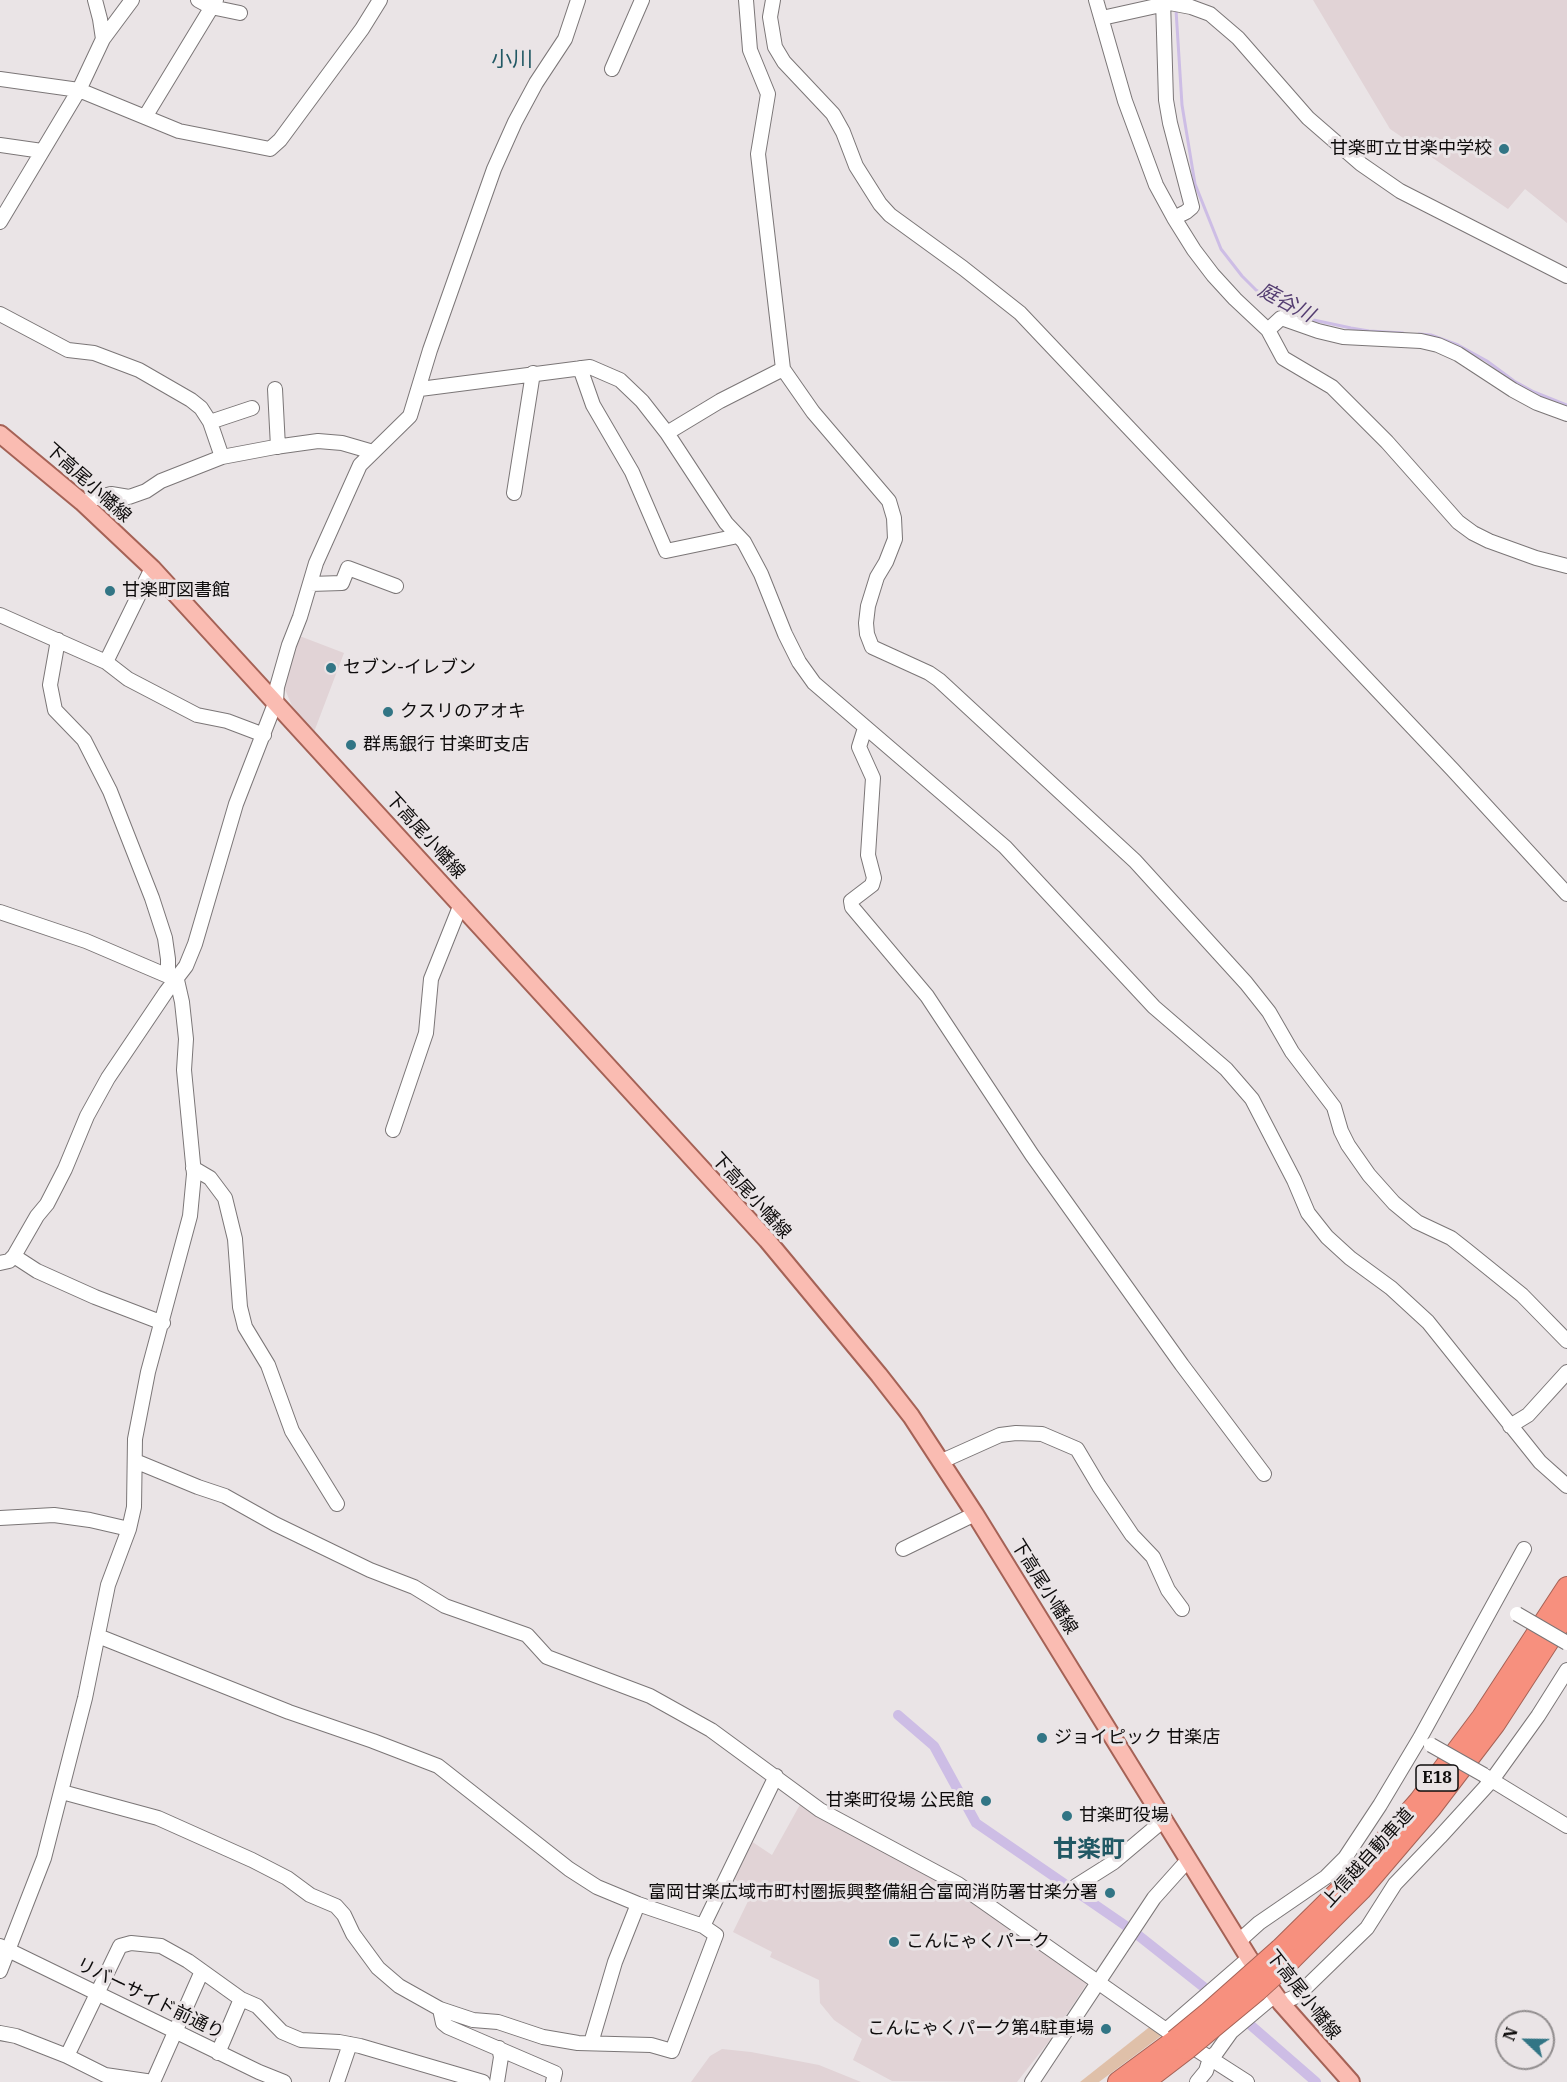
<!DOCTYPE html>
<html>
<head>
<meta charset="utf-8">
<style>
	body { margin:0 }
	#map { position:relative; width:1567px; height:2082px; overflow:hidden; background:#eae4e6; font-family:"IBM Plex Serif",serif }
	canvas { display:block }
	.north { position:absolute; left:1495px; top:2010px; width:60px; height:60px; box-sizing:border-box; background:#eae4e6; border:2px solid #928e8f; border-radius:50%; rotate:292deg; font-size:16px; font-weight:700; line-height:24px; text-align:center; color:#0e0c0c }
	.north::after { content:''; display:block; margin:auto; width:21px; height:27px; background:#327585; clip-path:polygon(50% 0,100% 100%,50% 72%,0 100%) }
</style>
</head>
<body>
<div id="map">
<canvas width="1567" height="2082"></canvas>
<div class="north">N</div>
</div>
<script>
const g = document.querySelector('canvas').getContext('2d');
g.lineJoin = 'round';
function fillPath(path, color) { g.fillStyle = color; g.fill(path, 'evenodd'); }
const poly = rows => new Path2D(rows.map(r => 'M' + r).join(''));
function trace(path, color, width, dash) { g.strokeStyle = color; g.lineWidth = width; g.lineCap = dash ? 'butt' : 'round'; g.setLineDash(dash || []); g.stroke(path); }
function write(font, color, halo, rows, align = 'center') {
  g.font = font + ' "IBM Plex Serif","Noto Sans JP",serif'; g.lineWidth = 6; g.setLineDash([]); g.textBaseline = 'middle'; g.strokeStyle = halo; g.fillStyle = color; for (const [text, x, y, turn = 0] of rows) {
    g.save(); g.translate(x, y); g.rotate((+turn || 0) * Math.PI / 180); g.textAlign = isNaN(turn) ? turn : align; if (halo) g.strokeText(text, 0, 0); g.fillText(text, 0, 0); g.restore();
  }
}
fillPath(poly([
	[1313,0,1567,0,1567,223,1525,189,1508,209,1390,129],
	[297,635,344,653,314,732,292,706,284,687],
	[802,1801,952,1884,1087,1983,1050,2040,1017,2082,892,2081,853,2060,862,2039,834,2020,820,2003,819,1980,770,1957,772,1952,733,1932,753,1891,731,1877,748,1839,772,1855],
	[722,2049,751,2052,819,2065,861,2082,691,2082,710,2056]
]), '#e1d3d6');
fillPath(poly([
	[1152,2025,1161,2036,1099,2082,1080,2082]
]), '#dfc0a9');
trace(poly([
	[1176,10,1182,105,1195,184,1221,249,1242,276,1256,290,1286,308,1309,319,1351,328,1369,331,1403,333],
	[1419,334,1431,335,1458,345,1487,361,1514,381,1534,392,1567,405]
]), '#cdbde5', 3);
trace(poly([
	[898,1715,934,1746,976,1823,1129,1928,1215,1996],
	[1239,2015,1316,2082]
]), '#cdbde5', 10);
const minor = poly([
	[95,0,100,19,103,39],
	[198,0,211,7,240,13],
	[746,0,750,50,768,94,758,154,783,369,813,412,889,501,894,518,895,539,886,562,877,577,868,606,866,623,867,634,872,647,929,673,939,680,1135,861,1246,983,1269,1012,1292,1052,1334,1107,1341,1131,1348,1145,1369,1175,1394,1203,1417,1222,1451,1238,1465,1249,1522,1295,1567,1341],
	[773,0,770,17,775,47,784,62,833,114,843,132,856,166,880,204,890,215,963,268,1020,313,1452,769,1567,894],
	[1096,0,1125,101,1156,185,1174,218,1194,250,1213,275,1235,299,1268,330,1283,358,1332,387,1387,442,1458,522,1473,533,1489,541,1536,558,1567,566],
	[1163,0,1166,100,1170,123,1192,207,1186,212,1174,218],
	[1102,18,1170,3,1191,7,1210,14,1238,38,1308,118,1361,164,1400,191,1567,276],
	[612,69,642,0],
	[0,79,79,90,179,131,270,149,280,140,362,29,380,0],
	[145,117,216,0],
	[0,145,42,151],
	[0,222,79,90,103,39,132,0],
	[0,314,68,350,94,353,139,370,191,400,201,408,210,422,222,457],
	[1268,330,1281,318,1318,331,1343,337,1421,341,1438,345,1458,354,1513,390,1537,403,1567,414],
	[580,368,593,405,632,472,666,551,738,536],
	[275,389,278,447],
	[420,389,590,367,620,380,642,401,667,433,726,523,744,542,761,574,785,634,799,662,814,683,1005,847,1154,1007,1226,1069,1252,1099,1294,1180,1308,1213,1327,1237,1350,1258,1391,1288,1428,1322,1540,1462,1567,1486],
	[210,422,252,408],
	[667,433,720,401,783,369],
	[514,493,533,373],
	[82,502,111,494,129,497,146,491,161,481,222,457,275,447,318,441,342,443,373,452],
	[310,584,342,583,348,568,396,586],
	[0,615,106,662,128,679,197,715,227,721,264,735],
	[58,640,50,685,55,710,84,740,110,791,152,898,165,938,168,959,168,976],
	[106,662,152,568],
	[865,728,859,747,873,778,868,855,874,878,872,885,851,901,852,907,927,996,1032,1155,1182,1365,1264,1474],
	[0,912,86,941,175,979],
	[393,1130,426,1033,431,979,461,904],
	[193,1168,210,1178,225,1198,235,1239,240,1307,245,1327,268,1365,292,1431,337,1504],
	[14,1256,37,1271,95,1297,163,1323],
	[0,1263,9,1261,14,1256,37,1216,47,1204,65,1169,87,1116,108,1078,166,992,186,966,195,944,236,804,276,701,277,687,289,645,300,617,316,563,360,465,410,416,430,350,494,169,515,122,536,83,565,39,578,0],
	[1510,1426,1528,1415,1567,1372],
	[135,1461,198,1487,225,1496,275,1524,370,1570,414,1587,445,1606,527,1635,547,1657,650,1696,711,1730,820,1810,958,1884,1166,2030,1247,2082],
	[942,1461,1000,1435,1016,1433,1042,1434,1077,1449,1099,1486,1132,1535,1153,1557,1168,1590,1182,1609],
	[0,1518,54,1515,90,1520,129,1529],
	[903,1549,975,1514],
	[1485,1776,1567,1826],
	[62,1792,158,1818,252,1860,287,1878,310,1895,336,1906,344,1915,353,1934,378,1968,399,1986,440,2009,473,2020,498,2022,543,2037,578,2043,651,2045,672,2051,716,1935,703,1926,638,1904,597,1887,569,1869,438,1766,373,1741,289,1712,98,1636],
	[1076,1886,1114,1862,1165,1819],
	[703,1926,776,1776],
	[1239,1941,1259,1923,1326,1877,1345,1858,1380,1805,1420,1738,1524,1549],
	[0,1946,259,2072,284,2082],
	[0,1971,44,1858,85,1698,108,1585,129,1529,134,1507,135,1439,148,1372,190,1216,194,1174,184,1070,186,1039,182,1002,177,980],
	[1281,2003,1297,1996,1367,1928,1395,1884,1440,1837,1492,1780,1538,1716,1567,1670],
	[440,2009,443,2023,448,2027,555,2073,553,2082],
	[1166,2030,1249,1958],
	[0,2033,16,2036,67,2056,105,2075,153,2082],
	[591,2043,615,1962,638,1904],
	[218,2053,241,1999],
	[67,2056,120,1946,131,1943,161,1946,188,1961,241,1999,257,2006,282,2032,301,2040,339,2042,360,2046,483,2082],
	[153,2082,202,1971],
	[337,2082,350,2044],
	[497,2082,501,2057,499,2048],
	[1032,2082,1154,1898,1188,1860],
	[1197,2082,1206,2071,1210,2058,1216,2053,1231,2032,1275,1995]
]);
const major = poly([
	[0,434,82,502,152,568,767,1240,879,1375,911,1416,975,1514,1249,1958,1281,2003,1351,2082]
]);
const highway = poly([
	[1280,1949,1350,1880,1419,1801,1482,1717,1567,1587],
	[1292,1959,1361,1890,1431,1808,1495,1724,1567,1613],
	[1118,2082,1175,2040],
	[1144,2082,1187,2049]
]);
trace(minor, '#7b7677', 16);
trace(major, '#a56256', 20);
trace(highway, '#a56256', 22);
trace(minor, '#fff', 14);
trace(major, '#fabcb2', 16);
trace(highway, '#f7907e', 20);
const minorBridge = poly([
	[1517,1614,1567,1643],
	[1431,1745,1484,1775]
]);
const highwayBridge = poly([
	[1175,2040,1209,2012,1280,1949],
	[1187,2049,1257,1991,1292,1959]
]);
trace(minorBridge, '#7b7677', 16, []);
trace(highwayBridge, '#a56256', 22, []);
trace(minorBridge, '#fff', 14);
trace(highwayBridge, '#f7907e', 20);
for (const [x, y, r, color] of [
	[1504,149,6,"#327585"],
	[110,591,6,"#327585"],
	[331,668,6,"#327585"],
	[388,712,6,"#327585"],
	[351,745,6,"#327585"],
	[1042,1738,6,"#327585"],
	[986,1801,6,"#327585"],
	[1067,1816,6,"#327585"],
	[1110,1893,6,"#327585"],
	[894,1942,6,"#327585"],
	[1106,2029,6,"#327585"]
]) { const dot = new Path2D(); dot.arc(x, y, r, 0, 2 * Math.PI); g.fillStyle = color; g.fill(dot); trace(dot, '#eae4e6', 2); }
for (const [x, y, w] of [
	[1437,1778,42]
]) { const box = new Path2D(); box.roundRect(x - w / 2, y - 13, w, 26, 4.5); g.fillStyle = '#eae4e6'; g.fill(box); trace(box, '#0e0c0c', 1.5); }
write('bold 16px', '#0e0c0c', null, [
	["E18",1437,1778]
]);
write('18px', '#0e0c0c', '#eae4e6', [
	["甘楽町立甘楽中学校",1492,149,"right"],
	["甘楽町図書館",122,591],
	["セブン-イレブン",343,668],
	["クスリのアオキ",400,712],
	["群馬銀行 甘楽町支店",363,745],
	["ジョイピック 甘楽店",1054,1738],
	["甘楽町役場 公民館",974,1801,"right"],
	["甘楽町役場",1079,1816],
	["富岡甘楽広域市町村圏振興整備組合富岡消防署甘楽分署",1098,1893,"right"],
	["こんにゃくパーク",906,1942],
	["こんにゃくパーク第4駐車場",1094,2029,"right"]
], 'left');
write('18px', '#0e0c0c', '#eae4e6', [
	["下高尾小幡線",88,483,42],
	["下高尾小幡線",425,836,48],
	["下高尾小幡線",751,1196,48],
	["下高尾小幡線",1044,1587,58],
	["上信越自動車道",1368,1858,-48],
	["下高尾小幡線",1303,1995,52],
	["リバーサイド前通り",150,1999,26]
]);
write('italic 20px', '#543d71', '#eae4e6', [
	["庭谷川",1286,303,28]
]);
write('21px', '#215864', '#eae4e6', [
	["小川",512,60]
]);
write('bold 24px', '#215864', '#eae4e6', [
	["甘楽町",1089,1850]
]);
</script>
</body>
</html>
